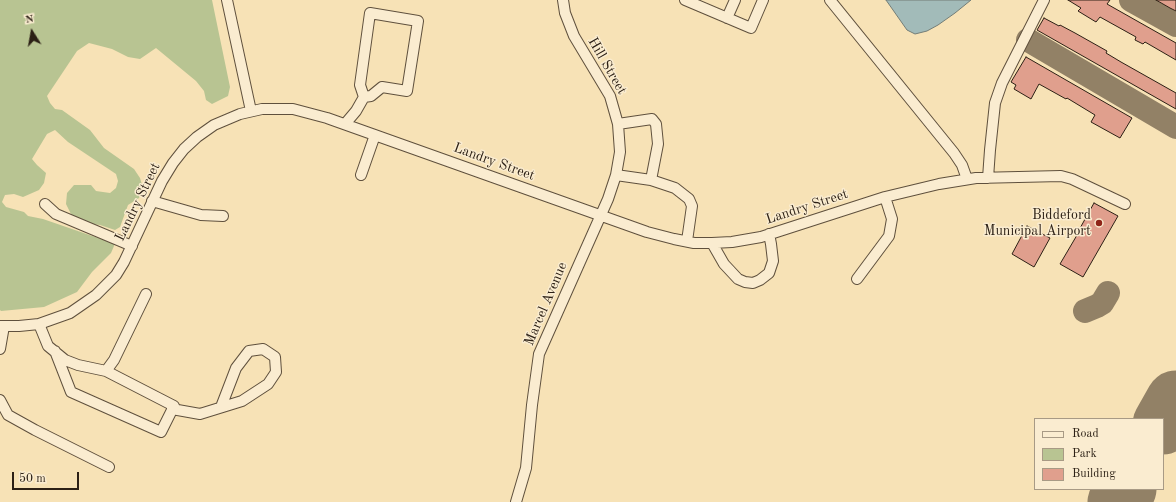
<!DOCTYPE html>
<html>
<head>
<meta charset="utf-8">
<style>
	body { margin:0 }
	#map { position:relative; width:1176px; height:502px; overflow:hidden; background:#f7e2b6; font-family:"Old Standard TT",serif }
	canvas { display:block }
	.legend { position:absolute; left:1034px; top:418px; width:130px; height:72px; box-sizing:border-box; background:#faecd0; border:1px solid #a89a85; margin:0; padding:5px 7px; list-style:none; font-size:12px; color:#2c2015 }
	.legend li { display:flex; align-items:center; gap:8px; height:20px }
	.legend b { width:20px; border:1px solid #a89a85 }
	.north { position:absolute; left:12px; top:12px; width:40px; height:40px; -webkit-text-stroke:3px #faecd0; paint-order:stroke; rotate:349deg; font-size:11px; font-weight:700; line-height:16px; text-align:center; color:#2c2015 }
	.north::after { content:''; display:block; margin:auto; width:14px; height:18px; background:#2c2015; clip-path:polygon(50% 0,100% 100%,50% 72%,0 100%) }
	.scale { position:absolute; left:12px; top:472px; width:67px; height:18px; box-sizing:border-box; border:2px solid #2c2015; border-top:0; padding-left:5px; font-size:12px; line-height:14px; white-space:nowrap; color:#2c2015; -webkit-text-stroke:3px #faecd0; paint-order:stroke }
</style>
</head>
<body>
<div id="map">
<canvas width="1176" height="502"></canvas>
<ul class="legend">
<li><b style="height:5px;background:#faecd0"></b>Road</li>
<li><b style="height:11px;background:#b8c492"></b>Park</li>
<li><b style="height:11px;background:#e09f8d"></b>Building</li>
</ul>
<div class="north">N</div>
<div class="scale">50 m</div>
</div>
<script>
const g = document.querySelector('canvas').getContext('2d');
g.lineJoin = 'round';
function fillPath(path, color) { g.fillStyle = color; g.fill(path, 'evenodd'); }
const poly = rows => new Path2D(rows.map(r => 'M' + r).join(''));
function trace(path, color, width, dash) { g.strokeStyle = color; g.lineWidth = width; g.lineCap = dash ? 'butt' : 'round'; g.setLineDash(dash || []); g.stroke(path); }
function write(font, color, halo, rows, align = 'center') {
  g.font = font + ' "Old Standard TT",serif'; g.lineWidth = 3; g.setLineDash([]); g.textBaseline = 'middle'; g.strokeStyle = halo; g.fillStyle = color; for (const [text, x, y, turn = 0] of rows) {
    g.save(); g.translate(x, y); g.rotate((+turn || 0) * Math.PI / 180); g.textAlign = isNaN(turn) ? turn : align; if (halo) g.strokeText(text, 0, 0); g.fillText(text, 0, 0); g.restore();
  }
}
fillPath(poly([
	[0,0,212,0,230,87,228,96,212,104,206,100,204,91,196,81,156,48,140,59,128,57,112,49,89,43,77,51,47,96,50,103,55,109,62,110,90,130,104,148,134,169,140,178,143,188,139,198,128,205,120,227,115,230,100,225,83,223,71,214,66,204,67,193,74,185,91,185,96,191,110,193,116,188,118,181,116,174,68,142,55,130,47,134,32,159,37,165,46,173,44,183,39,190,23,197,14,194,5,195,2,202,6,207,24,212,28,216,43,219,101,239,110,240,114,242,114,246,111,253,92,272,77,292,44,307,1,311,0,310]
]), '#b8c492');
const water = poly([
	[886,0,971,0,955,13,938,25,927,31,915,34,907,30,886,0]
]);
fillPath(water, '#a2bbb9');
trace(water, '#737d77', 1);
trace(poly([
	[1131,0,1176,25],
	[1028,40,1176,127],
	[1085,311,1097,306,1102,303,1108,293]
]), '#928166', 24);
trace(poly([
	[1163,424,1176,401],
	[1118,502,1126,489]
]), '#928166', 61);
const building = poly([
	[1068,0,1110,0,1107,4,1176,43,1176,60,1145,42,1143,44,1135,40,1136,37,1100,17,1096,22,1078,11,1081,8,1068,0],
	[1156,0,1176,0,1176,11,1170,8,1156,0],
	[1044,18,1059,26,1060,25,1075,33,1107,51,1106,53,1121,62,1176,93,1176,109,1037,30,1044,18],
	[1026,57,1132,118,1120,138,1091,122,1095,115,1067,98,1066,99,1039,84,1031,99,1014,89,1016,85,1011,82,1026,57],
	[1094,203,1118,216,1083,277,1060,264,1080,230,1079,230,1094,203],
	[1027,226,1050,238,1034,267,1012,254,1027,226]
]);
fillPath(building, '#e09f8d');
trace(building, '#2c2015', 1);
const minor = poly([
	[227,0,251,111],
	[685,0,751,28,763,0],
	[830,0,954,153,962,165,967,179],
	[727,18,735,0],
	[345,124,356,111,364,97,360,85,370,13,418,21,407,91,382,87,371,96,364,97],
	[361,175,375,135],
	[616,175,651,180,658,144,656,124,652,119,618,124],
	[988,178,990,150,995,103,1002,83,1044,0],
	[651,180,675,188,689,199,692,206,687,241],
	[152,201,201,215,223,216],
	[45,204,56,214,132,246],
	[712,243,724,264,738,279,745,282,753,283,760,280,769,273,773,261,771,244,769,234],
	[857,279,889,236,892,219,885,197],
	[39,324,48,346,65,360,78,365,106,371,114,360,146,294],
	[0,326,19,326,39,324,70,313,96,295,116,275,124,262,162,181,173,163,184,149,197,137,214,125,240,114,262,109,293,109,327,118,647,232,674,239,694,243,712,243,732,242,761,237,885,197,939,184,976,178,1061,176,1072,179,1125,204],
	[0,349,4,326],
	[55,351,71,392,161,432,174,406,106,371],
	[0,400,8,415,35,430,109,467],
	[172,409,200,414,242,401,268,384,276,372,275,357,263,349,249,351,236,368,221,407],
	[516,502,526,468,532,405,539,354,608,199,616,175,620,152,618,124,610,96,574,36,565,13,563,0]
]);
trace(minor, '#5f503d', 12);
trace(minor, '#faecd0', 10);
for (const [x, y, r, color] of [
	[1099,223,4,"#8f2418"]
]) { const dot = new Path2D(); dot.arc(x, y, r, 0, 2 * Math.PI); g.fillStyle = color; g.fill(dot); trace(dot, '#faecd0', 1.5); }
write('14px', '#2c2015', '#faecd0', [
	["Hill Street",607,66,60],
	["Landry Street",494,162,20],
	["Landry Street",138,202,-64],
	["Landry Street",807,207,-18],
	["Marcel Avenue",546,304,-67]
]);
write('14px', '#2c2015', '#faecd0', [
	["Biddeford",1091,215],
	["Municipal Airport",1091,231]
], 'right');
</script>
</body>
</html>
